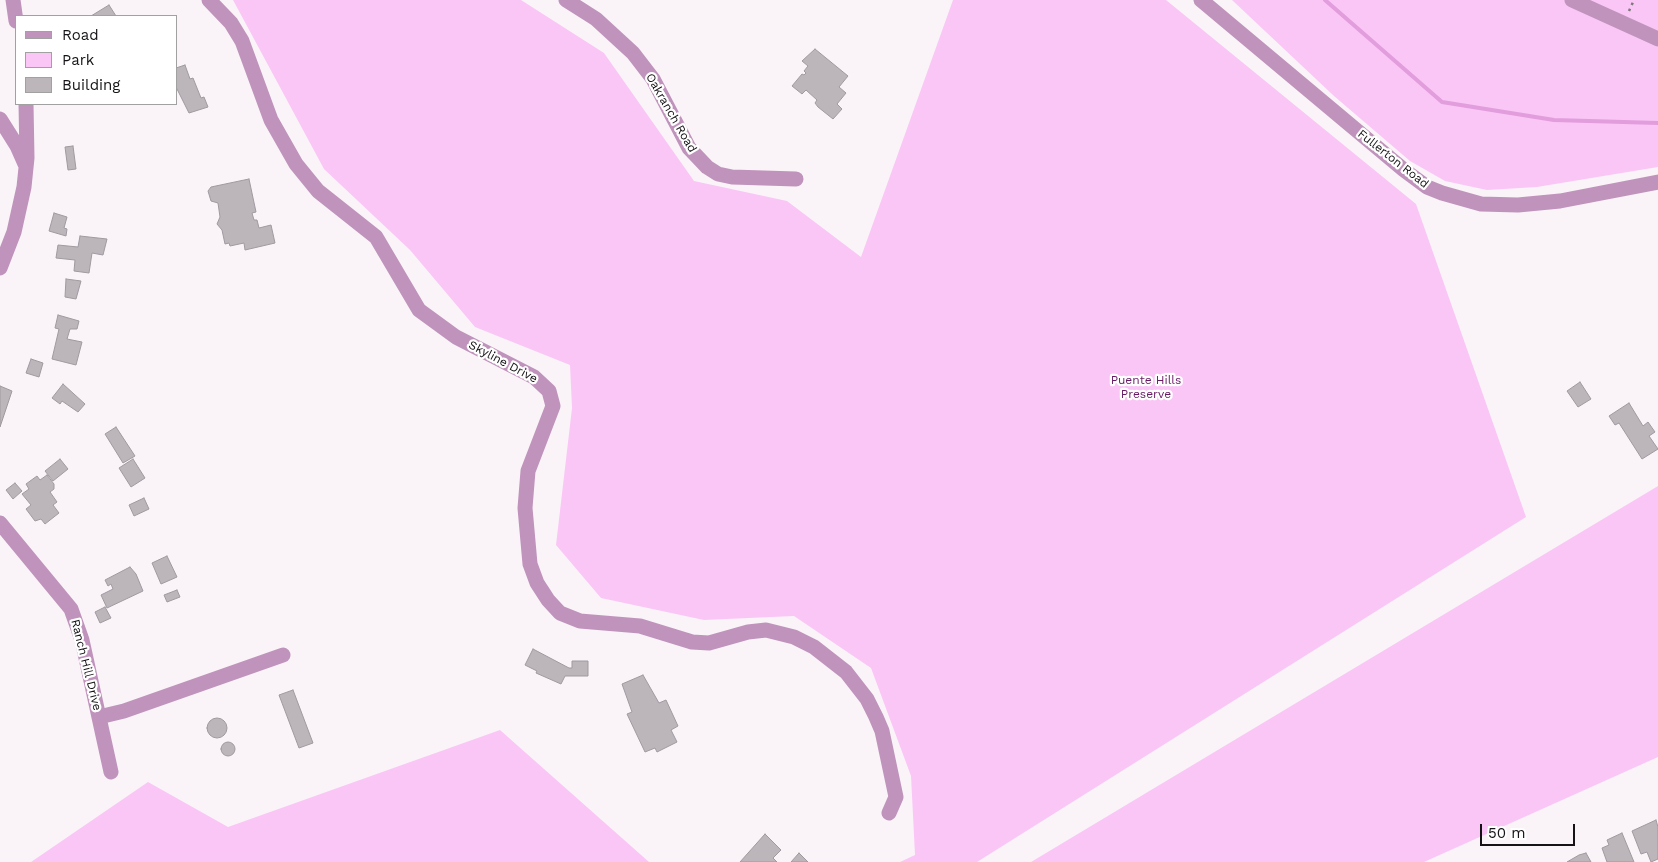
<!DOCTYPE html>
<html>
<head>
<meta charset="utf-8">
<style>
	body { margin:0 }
	#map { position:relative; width:1658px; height:862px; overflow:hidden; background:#faf4f9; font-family:"Work Sans",sans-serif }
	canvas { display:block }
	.legend { position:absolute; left:15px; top:15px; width:162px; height:90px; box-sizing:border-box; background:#fff; border:1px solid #a1a1a1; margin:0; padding:6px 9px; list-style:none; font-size:15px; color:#151315 }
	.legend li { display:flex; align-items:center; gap:10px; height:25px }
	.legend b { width:25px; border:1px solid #a1a1a1 }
	.scale { position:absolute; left:1480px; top:824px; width:95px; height:22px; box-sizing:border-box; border:2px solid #151315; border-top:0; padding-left:6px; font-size:15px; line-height:18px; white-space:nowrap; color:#151315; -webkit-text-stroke:4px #fff; paint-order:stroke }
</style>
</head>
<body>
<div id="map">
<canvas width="1658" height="862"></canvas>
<ul class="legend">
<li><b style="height:6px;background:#c093bc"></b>Road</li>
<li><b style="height:14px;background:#fac6f6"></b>Park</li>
<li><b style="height:14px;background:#bcb6bb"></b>Building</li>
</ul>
<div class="scale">50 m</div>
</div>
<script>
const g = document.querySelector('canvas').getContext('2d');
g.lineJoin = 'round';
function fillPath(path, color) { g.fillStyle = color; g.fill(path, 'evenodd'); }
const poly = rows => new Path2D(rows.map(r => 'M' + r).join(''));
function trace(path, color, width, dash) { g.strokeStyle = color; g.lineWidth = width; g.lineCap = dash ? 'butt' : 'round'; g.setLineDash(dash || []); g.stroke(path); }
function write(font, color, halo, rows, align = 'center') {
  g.font = font + ' "Work Sans",sans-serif'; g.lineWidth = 4.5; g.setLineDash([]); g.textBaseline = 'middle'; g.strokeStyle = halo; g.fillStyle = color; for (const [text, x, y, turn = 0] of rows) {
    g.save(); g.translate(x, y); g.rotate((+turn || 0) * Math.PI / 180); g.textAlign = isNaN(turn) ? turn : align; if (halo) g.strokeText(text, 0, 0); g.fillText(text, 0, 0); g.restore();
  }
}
fillPath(poly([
	[233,0,521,0,604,53,694,181,787,201,861,257,953,0,1166,0,1416,204,1526,517,977,862,900,862,915,855,911,776,871,668,794,616,704,620,601,598,556,545,572,408,570,365,475,327,410,250,324,169],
	[1232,0,1658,0,1658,167,1537,187,1487,190,1445,181,1410,161,1334,96],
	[1658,486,1658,757,1424,862,1031,862],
	[500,730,649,862,31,862,148,782,228,827]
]), '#fac6f6');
trace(poly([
	[1325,0,1442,102,1554,120,1658,123]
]), '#e19ddc', 4);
const building = poly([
	[109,5,116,16,91,16,109,5],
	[815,49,848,76,839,87,846,93,837,104,842,109,833,119,818,107,815,103,817,100,806,90,802,94,792,86,802,74,804,75,806,73,804,71,808,66,802,61,815,49],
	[185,65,190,79,193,78,201,98,204,97,208,107,189,113,176,87,176,68,185,65],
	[73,146,76,169,68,170,65,147,73,146],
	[249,179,256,212,252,213,254,220,257,220,259,228,271,225,275,243,245,250,244,243,230,246,229,243,225,244,222,230,217,224,220,217,218,203,211,201,208,191,211,187,249,179],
	[54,213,67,217,64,228,67,229,66,236,49,231,54,213],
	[80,236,107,239,103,255,92,253,89,273,74,271,75,260,56,258,58,245,78,247,80,236],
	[66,279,81,281,76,299,65,297,66,279],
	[58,315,79,321,77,329,70,329,67,339,82,342,76,365,52,359,59,329,55,328,58,315],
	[31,359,43,363,39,377,26,373,31,359],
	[1580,382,1591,399,1578,407,1567,391,1580,382],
	[63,384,85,404,78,412,62,401,60,404,52,398,63,384],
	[0,386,12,391,0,427,0,386],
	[1629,403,1643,426,1648,422,1655,432,1649,436,1658,449,1642,459,1619,423,1615,425,1609,416,1629,403],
	[116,427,135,456,123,463,105,434,116,427],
	[60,459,68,469,53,481,45,471,60,459],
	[133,459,145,478,131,487,119,468,133,459],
	[47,475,54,484,54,489,50,492,57,502,53,505,59,513,45,524,41,519,35,521,26,509,31,505,22,494,29,489,26,484,37,476,40,480,47,475],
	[15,483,22,491,13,499,6,490,15,483],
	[144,498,149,509,134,516,129,505,144,498],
	[167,556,177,577,161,584,152,563,167,556],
	[130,567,136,574,143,591,107,608,101,595,113,589,111,584,108,586,105,580,130,567],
	[177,590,180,597,167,602,164,595,177,590],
	[105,607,111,618,100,623,95,612,105,607],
	[533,649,569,668,572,668,572,661,588,661,588,676,565,676,561,684,536,673,537,671,525,665,533,649],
	[643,675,659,703,666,700,678,726,671,730,677,742,657,752,655,748,645,752,627,714,632,712,622,684,643,675],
	[293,690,313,743,299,748,279,695,293,690],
	'207 728a10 10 0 1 1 20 0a10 10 0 1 1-20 0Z',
	'221 749a7 7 0 1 1 14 0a7 7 0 1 1-14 0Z',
	[1656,820,1658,827,1658,859,1651,862,1647,852,1641,854,1632,831,1656,820],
	[1622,833,1634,862,1607,862,1602,848,1609,845,1607,840,1622,833],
	[765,834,781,850,773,858,777,862,740,862,765,834],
	[799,853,808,862,791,862,799,853],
	[1586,853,1591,862,1567,862,1579,855,1586,853]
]);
fillPath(building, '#bcb6bb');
trace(building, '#9f9a9f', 1);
trace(poly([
	[1629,11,1634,0]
]), '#7d797d', 2.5, [2.5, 4]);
trace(poly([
	[13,0,16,21],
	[209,0,231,23,242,41,271,120,296,164,318,191,376,237,419,310,456,337,534,377,549,391,553,406,528,471,525,508,530,564,537,583,548,600,560,613,580,621,640,626,692,642,709,643,748,632,766,630,794,637,814,647,846,672,867,699,876,717,882,731,896,797,889,813],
	[566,0,596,19,633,53,653,79,689,148,707,167,718,174,732,177,796,179],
	[1201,0,1404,170,1427,187,1442,193,1481,204,1518,205,1560,201,1658,182],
	[1572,0,1658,39],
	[0,119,17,146,25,164],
	[0,268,14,232,24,187,27,158,26,104],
	[0,523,71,609,82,640,111,772],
	[99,717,124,711,283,655]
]), '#c093bc', 15);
write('12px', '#151315', '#fff', [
	["Oakranch Road",671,113,60],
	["Fullerton Road",1393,159,38],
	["Skyline Drive",503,362,28],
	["Ranch Hill Drive",86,665,76]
]);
write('12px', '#671865', '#fff', [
	["Puente Hills",1146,380],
	["Preserve",1146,394]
]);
</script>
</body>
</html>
